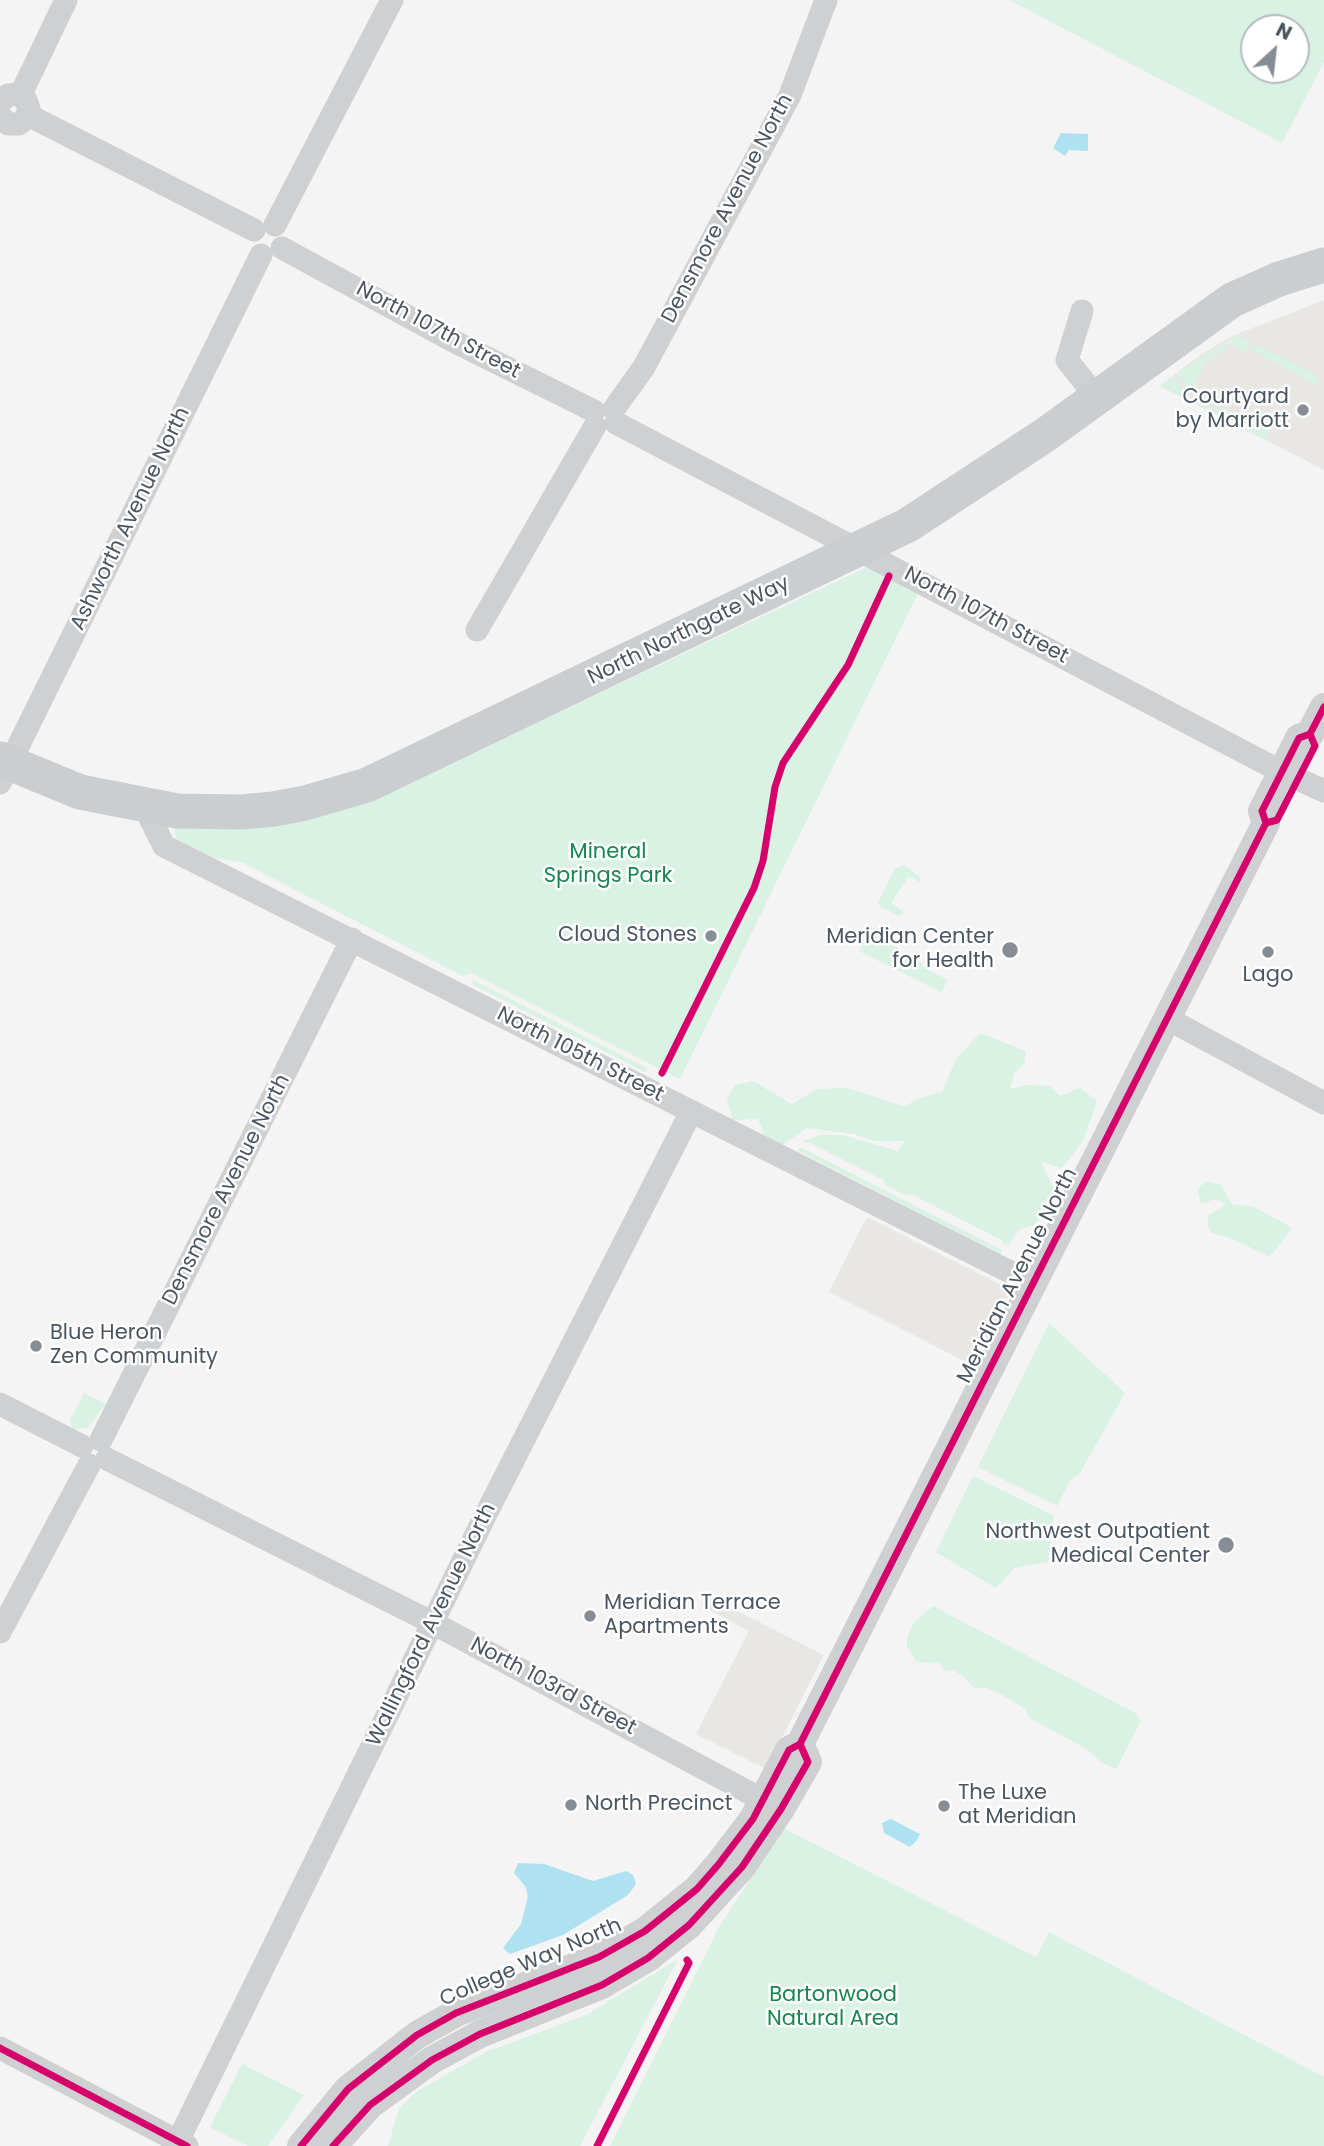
<!DOCTYPE html>
<html>
<head>
<meta charset="utf-8">
<style>
	body { margin:0 }
	#map { position:relative; width:1324px; height:2146px; overflow:hidden; background:#f4f4f4; font-family:Poppins,sans-serif }
	canvas { display:block }
	.north { position:absolute; left:1240px; top:14px; width:70px; height:70px; box-sizing:border-box; background:#fff; border:2px solid #b7bbc0; border-radius:50%; rotate:27deg; font-size:19px; font-weight:700; line-height:28px; text-align:center; color:#4a5661 }
	.north::after { content:''; display:block; margin:auto; width:24px; height:32px; background:#868d94; clip-path:polygon(50% 0,100% 100%,50% 72%,0 100%) }
</style>
</head>
<body>
<div id="map">
<canvas width="1324" height="2146"></canvas>
<div class="north">N</div>
</div>
<script>
const g = document.querySelector('canvas').getContext('2d');
g.lineJoin = 'round';
function fillPath(path, color) { g.fillStyle = color; g.fill(path, 'evenodd'); }
const poly = rows => new Path2D(rows.map(r => 'M' + r).join(''));
function trace(path, color, width, dash) { g.strokeStyle = color; g.lineWidth = width; g.lineCap = dash ? 'butt' : 'round'; g.setLineDash(dash || []); g.stroke(path); }
function write(font, color, halo, rows, align = 'center') {
  g.font = font + ' Poppins,sans-serif'; g.lineWidth = 5; g.setLineDash([]); g.textBaseline = 'middle'; g.strokeStyle = halo; g.fillStyle = color; for (const [text, x, y, turn = 0] of rows) {
    g.save(); g.translate(x, y); g.rotate((+turn || 0) * Math.PI / 180); g.textAlign = isNaN(turn) ? turn : align; if (halo) g.strokeText(text, 0, 0); g.fillText(text, 0, 0); g.restore();
  }
}
fillPath(poly([
	[1324,300,1324,470,1160,386,1200,355,1232,336],
	[867,1217,1011,1290,974,1366,829,1292],
	[706,1595,824,1655,766,1769,696,1734,749,1631,701,1606]
]), '#e8e7e3');
fillPath(poly([
	[1009,0,1324,0,1324,62,1282,143],
	[1296,28,1296,70,1254,70,1254,28],
	[1237,335,1250,342,1245,352,1228,343,1222,354,1217,351,1211,362,1206,360,1191,390,1248,419,1254,409,1273,418,1251,424,1189,392,1177,373],
	[1255,344,1316,375,1317,386,1254,351,1250,354],
	[1174,376,1186,396,1250,428,1274,422,1265,440,1160,386],
	[867,567,919,591,680,1079,471,973,463,976,243,863,208,857,180,844,176,839,174,827,244,828,394,790],
	[904,865,921,878,920,882,909,876,891,903,904,912,899,916,882,908,878,903,895,868],
	[871,927,886,935,883,943,899,948,898,951,922,963,921,966,948,980,941,992,859,951],
	[473,980,647,1068,645,1072,471,984],
	[980,1033,1026,1051,1024,1064,1014,1073,1010,1089,1028,1085,1049,1086,1060,1096,1080,1088,1097,1101,1083,1141,1062,1168,1041,1162,1054,1189,1035,1225,1020,1229,1009,1244,1004,1245,1002,1240,911,1194,905,1195,885,1185,884,1180,810,1143,802,1142,819,1135,842,1135,898,1151,905,1141,875,1141,853,1134,807,1128,782,1145,765,1136,758,1119,733,1120,727,1099,735,1085,753,1081,792,1104,817,1089,846,1088,905,1106,922,1097,942,1092,956,1059],
	[800,1147,1002,1250,1000,1254,798,1151],
	[1208,1181,1221,1185,1232,1204,1254,1207,1292,1228,1270,1257,1233,1239,1212,1233,1208,1226,1208,1216,1226,1204,1215,1199,1201,1204,1198,1192,1200,1186],
	[1049,1323,1125,1393,1080,1473,1070,1481,1057,1506,978,1467],
	[84,1393,105,1404,92,1423,87,1428,76,1429,72,1428,70,1420],
	[973,1476,1054,1516,1048,1562,1015,1568,996,1588,936,1552],
	[933,1606,1135,1713,1141,1721,1116,1769,1102,1763,1085,1748,1029,1718,1025,1709,1006,1697,988,1688,974,1688,965,1678,954,1670,945,1671,939,1663,917,1662,907,1647,907,1637,914,1622],
	[783,1828,1036,1957,1049,1932,1324,2077,1324,2146,610,2146,719,1927],
	[678,1959,580,2146,388,2146,399,2108,416,2092,486,2052,586,2015],
	[242,2064,304,2095,268,2146,248,2146,210,2127]
]), '#d9f2e3');
fillPath(poly([
	[1061,133,1088,134,1088,151,1069,150,1065,156,1053,148],
	[891,1819,920,1834,917,1840,910,1847,884,1833,882,1823],
	[518,1863,544,1864,593,1881,626,1871,633,1875,636,1884,628,1895,563,1935,510,1954,503,1948,521,1924,528,1896,525,1886,514,1873]
]), '#aee2f0');
trace(poly([
	[20,96,66,0],
	[0,102,8,95,18,94,26,100,29,109,26,118,19,124,8,124,0,116],
	[28,115,254,230],
	[275,225,392,0],
	[282,248,453,341,594,411],
	[1082,311,1067,360,1097,398],
	[614,409,644,367,790,95,826,0],
	[616,423,1282,772],
	[477,630,595,426],
	[1298,779,1324,791],
	[0,783,261,255],
	[145,808,164,846,1034,1284],
	[1168,1019,1324,1103],
	[0,1404,82,1446],
	[101,1440,352,939],
	[107,1459,433,1623,772,1805],
	[0,1632,89,1465],
	[0,2048,187,2146],
	[178,2141,488,1510,691,1112]
]), '#ced0d2', 23);
trace(poly([
	[800,1744,1266,823,1262,811,1299,738,1310,734,1324,707],
	[301,2146,348,2089,417,2035,456,2013,599,1957,645,1931,697,1889,718,1865,753,1819,789,1750,800,1744],
	[333,2146,370,2105,432,2060,480,2034,602,1985,648,1958,689,1925,742,1867,781,1809,808,1762,800,1744]
]), '#ced0d2', 28);
trace(poly([
	[0,759,80,792,177,811,241,812,274,809,305,803,367,785,908,525,1045,435,1232,300,1279,279,1324,265]
]), '#caced1', 35);
trace(poly([
	[1266,823,1277,820,1315,746,1310,734],
	[662,1073,754,888,763,861,775,787,783,763,848,665,889,576],
	[800,1744,1266,823,1262,811,1299,738,1310,734,1324,707],
	[0,2048,187,2146],
	[301,2146,348,2089,417,2035,456,2013,599,1957,645,1931,697,1889,718,1865,753,1819,789,1750,800,1744],
	[333,2146,370,2105,432,2060,480,2034,602,1985,648,1958,689,1925,742,1867,781,1809,808,1762,800,1744],
	[597,2146,689,1963,687,1960]
]), '#d6006c', 7);
for (const [x, y, r, color] of [
	[1303,410,7,"#868d94"],
	[711,936,7,"#868d94"],
	[1010,950,9,"#868d94"],
	[1268,952,7,"#868d94"],
	[36,1346,7,"#868d94"],
	[1226,1545,9,"#868d94"],
	[590,1616,7,"#868d94"],
	[571,1805,7,"#868d94"],
	[944,1806,7,"#868d94"]
]) { const dot = new Path2D(); dot.arc(x, y, r, 0, 2 * Math.PI); g.fillStyle = color; g.fill(dot); trace(dot, '#fff', 2.5); }
write('21px', '#4a5661', '#fff', [
	["Densmore Avenue North",728,209,-62],
	["North 107th Street",438,331,28],
	["Ashworth Avenue North",131,519,-64],
	["North 107th Street",986,616,28],
	["North Northgate Way",689,631,-26],
	["North 105th Street",580,1055,27],
	["Densmore Avenue North",227,1190,-63],
	["Meridian Avenue North",1018,1276,-63],
	["Wallingford Avenue North",432,1625,-64],
	["North 103rd Street",553,1687,28],
	["College Way North",531,1963,-23]
]);
write('21px', '#4a5661', '#fff', [
	["Courtyard",1289,398],
	["by Marriott",1289,422],
	["Cloud Stones",697,936],
	["Meridian Center",994,938],
	["for Health",994,962],
	["Lago",1268,976,"center"],
	["Blue Heron",50,1334,"left"],
	["Zen Community",50,1358,"left"],
	["Northwest Outpatient",1210,1533],
	["Medical Center",1210,1557],
	["Meridian Terrace",604,1604,"left"],
	["Apartments",604,1628,"left"],
	["The Luxe",958,1794,"left"],
	["at Meridian",958,1818,"left"],
	["North Precinct",585,1805,"left"]
], 'right');
write('21px', '#17864f', '#fff', [
	["Mineral",608,853],
	["Springs Park",608,877],
	["Bartonwood",833,1996],
	["Natural Area",833,2020]
]);
</script>
</body>
</html>
